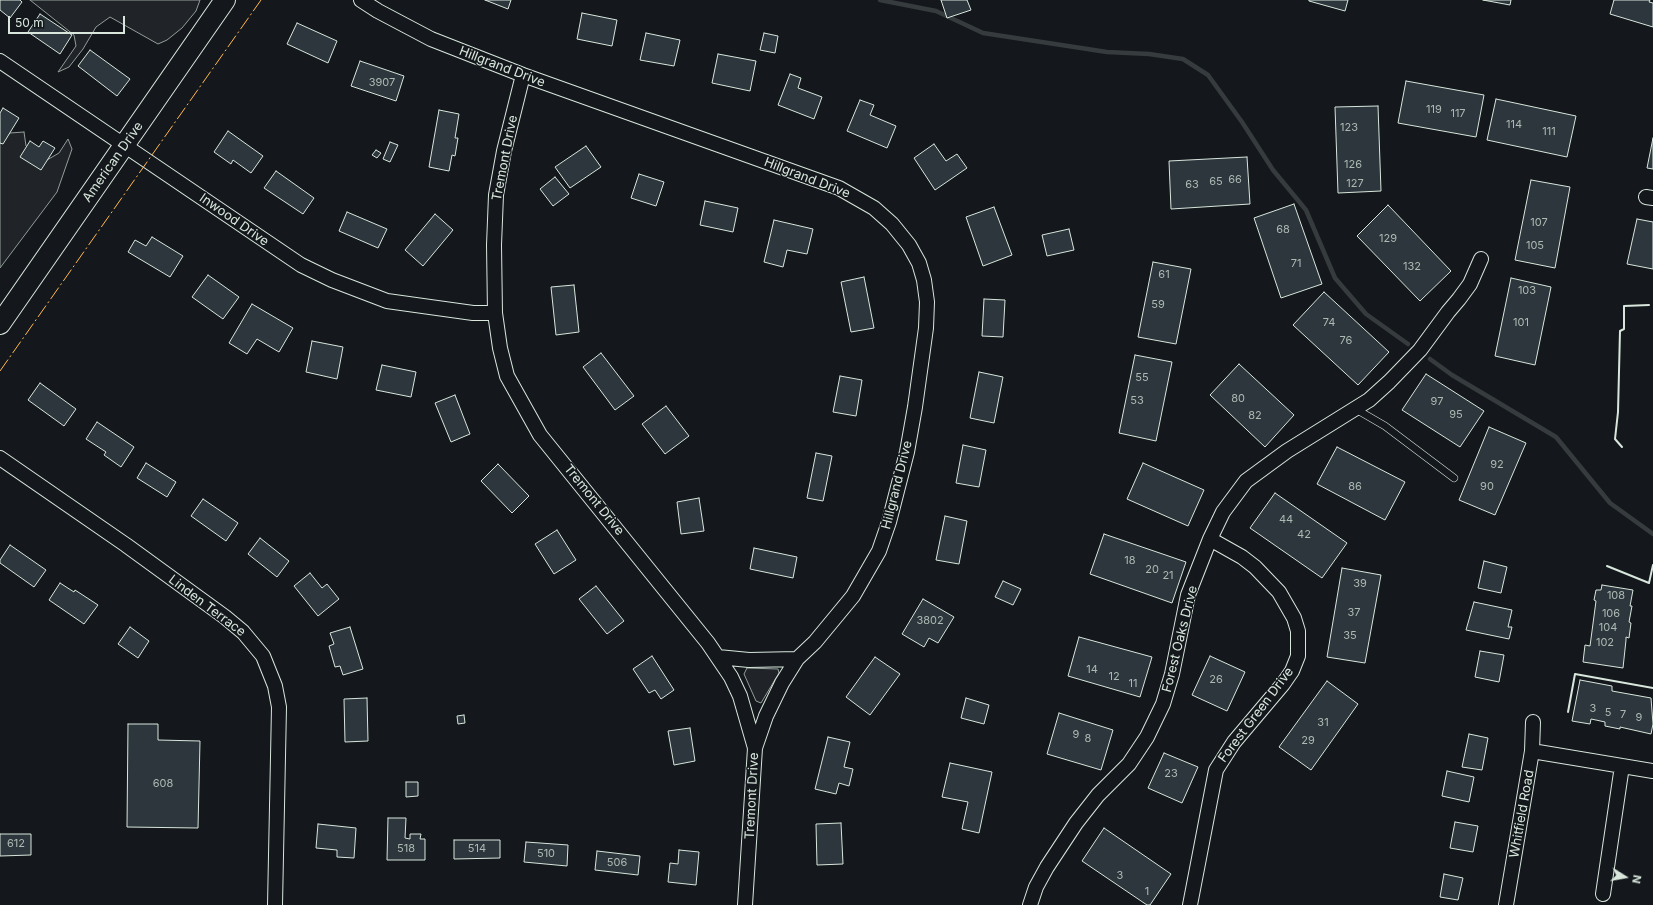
<!DOCTYPE html>
<html>
<head>
<meta charset="utf-8">
<style>
	body { margin:0 }
	#map { position:relative; width:1653px; height:905px; overflow:hidden; background:#14181c; font-family:Inter,sans-serif }
	canvas { display:block }
	.north { position:absolute; left:1605px; top:857px; width:40px; height:40px; -webkit-text-stroke:3px #14181c; paint-order:stroke; rotate:101deg; font-size:11px; font-weight:700; line-height:16px; text-align:center; color:#d8e6dc }
	.north::after { content:''; display:block; margin:auto; width:14px; height:18px; background:#d8e6dc; clip-path:polygon(50% 0,100% 100%,50% 72%,0 100%) }
	.scale { position:absolute; left:8px; top:16px; width:117px; height:18px; box-sizing:border-box; border:2px solid #d8e6dc; border-top:0; padding-left:5px; font-size:12px; line-height:14px; white-space:nowrap; color:#d8e6dc; -webkit-text-stroke:3px #14181c; paint-order:stroke }
</style>
</head>
<body>
<div id="map">
<canvas width="1653" height="905"></canvas>
<div class="north">N</div>
<div class="scale">50 m</div>
</div>
<script>
const g = document.querySelector('canvas').getContext('2d');
g.lineJoin = 'round';
function fillPath(path, color) { g.fillStyle = color; g.fill(path, 'evenodd'); }
const poly = rows => new Path2D(rows.map(r => 'M' + r).join(''));
function trace(path, color, width, dash) { g.strokeStyle = color; g.lineWidth = width; g.lineCap = dash ? 'butt' : 'round'; g.setLineDash(dash || []); g.stroke(path); }
function write(font, color, halo, rows, align = 'center') {
  g.font = font + ' Inter,sans-serif'; g.lineWidth = 3; g.setLineDash([]); g.textBaseline = 'middle'; g.strokeStyle = halo; g.fillStyle = color; for (const [text, x, y, turn = 0] of rows) {
    g.save(); g.translate(x, y); g.rotate((+turn || 0) * Math.PI / 180); g.textAlign = isNaN(turn) ? turn : align; if (halo) g.strokeText(text, 0, 0); g.fillText(text, 0, 0); g.restore();
  }
}
const green = poly([
	[30,0,200,0,196,11,182,28,167,40,158,44,110,17,96,27,83,49,69,67,58,72,76,46,74,35,30,0],
	[24,132,26,146,34,154,47,160,59,153,68,139,72,149,57,192,0,268,0,144,10,133,24,132],
	[747,668,778,669,779,673,761,703,756,701,744,674,747,668]
]);
fillPath(green, '#202428');
trace(green, '#939e99', 1);
trace(poly([
	[880,0,936,11,983,33,1107,52,1149,54,1183,59,1208,75,1242,122,1273,170,1306,210,1335,278,1366,314,1408,344],
	[1430,359,1452,375,1556,437,1610,503,1653,534]
]), '#363b3e', 4.5);
const building = poly([
	[0,0,20,0,22,2,10,18,0,10,0,0],
	[485,0,511,0,508,9,485,0],
	[941,0,967,0,971,10,947,18,941,0],
	[1309,0,1348,0,1345,11,1309,1,1309,0],
	[1483,0,1511,0,1510,5,1483,0],
	[1614,0,1650,0,1649,2,1653,3,1653,27,1610,14,1614,0],
	[582,13,617,20,612,46,577,39,582,13],
	[40,14,72,35,60,54,28,32,40,14],
	[297,23,337,41,328,63,287,44,297,23],
	[646,33,680,40,674,66,640,60,646,33],
	[764,33,778,36,775,53,760,50,764,33],
	[90,50,130,79,117,96,78,66,90,50],
	[718,54,756,61,750,91,712,83,718,54],
	[360,61,404,76,396,101,351,86,360,61],
	[790,74,801,78,798,88,822,97,814,119,778,105,790,74],
	[1406,81,1484,95,1476,137,1398,123,1406,81],
	[1496,99,1576,116,1567,157,1487,140,1496,99],
	[860,100,874,105,870,115,896,126,887,148,847,131,860,100],
	[1378,106,1381,191,1338,193,1335,107,1378,106],
	[3,108,19,118,3,144,0,143,0,113,3,108],
	[439,110,459,114,455,138,458,138,455,156,452,155,449,171,429,167,439,110],
	[228,131,263,156,251,173,233,160,231,164,214,152,228,131],
	[1653,138,1653,169,1647,168,1653,138],
	[30,141,39,147,43,141,55,148,41,170,20,157,30,141],
	[390,142,398,145,390,162,383,159,390,142],
	[934,144,946,161,957,154,967,168,935,190,914,158,934,144],
	[586,146,601,167,570,188,555,167,586,146],
	[376,150,381,153,377,158,372,155,376,150],
	[1247,157,1250,204,1171,209,1169,161,1247,157],
	[276,171,314,198,303,214,264,188,276,171],
	[639,174,664,182,656,206,631,198,639,174],
	[555,177,569,194,553,206,540,189,555,177],
	[1531,180,1570,187,1555,268,1515,260,1531,180],
	[705,201,738,208,733,232,700,225,705,201],
	[1294,204,1322,284,1281,298,1254,218,1294,204],
	[1388,205,1451,271,1420,301,1357,236,1388,205],
	[994,207,1012,255,983,266,966,217,994,207],
	[347,212,387,229,378,248,339,231,347,212],
	[435,214,453,230,423,266,405,250,435,214],
	[1637,219,1653,222,1653,269,1627,264,1637,219],
	[774,220,813,229,807,254,787,250,783,267,764,262,774,220],
	[1069,229,1074,250,1047,256,1042,235,1069,229],
	[152,237,183,256,170,277,128,252,135,240,146,246,152,237],
	[1153,262,1191,269,1176,344,1138,337,1153,262],
	[208,275,239,297,223,319,192,297,208,275],
	[864,277,874,328,851,332,841,282,864,277],
	[1511,278,1551,287,1535,365,1495,356,1511,278],
	[574,285,579,332,556,335,551,287,574,285],
	[1324,292,1389,352,1358,385,1293,325,1324,292],
	[984,299,1005,300,1003,337,982,336,984,299],
	[252,304,293,328,279,352,257,339,247,354,229,343,252,304],
	[312,341,343,347,337,379,306,372,312,341],
	[601,353,634,396,615,410,583,367,601,353],
	[1135,355,1172,362,1156,441,1119,433,1135,355],
	[1239,364,1294,415,1265,447,1210,395,1239,364],
	[382,365,416,372,411,397,376,390,382,365],
	[979,372,1003,377,994,423,970,418,979,372],
	[1426,374,1484,411,1460,447,1402,410,1426,374],
	[840,376,862,380,856,416,833,412,840,376],
	[40,383,76,409,64,426,28,400,40,383],
	[455,395,470,434,451,442,435,403,455,395],
	[666,406,689,436,665,454,642,424,666,406],
	[97,422,134,447,121,467,104,455,106,452,86,439,97,422],
	[1489,427,1526,443,1495,515,1459,500,1489,427],
	[963,445,986,450,979,487,956,483,963,445],
	[1337,447,1405,482,1385,520,1317,484,1337,447],
	[816,453,832,456,823,501,807,498,816,453],
	[146,463,176,482,167,497,137,478,146,463],
	[1143,463,1204,490,1188,526,1127,499,1143,463],
	[498,464,529,496,512,513,481,481,498,464],
	[1275,493,1347,543,1322,578,1250,528,1275,493],
	[699,498,704,531,681,534,677,502,699,498],
	[203,499,238,523,226,541,191,516,203,499],
	[945,516,967,521,959,564,936,560,945,516],
	[557,530,576,560,554,574,535,544,557,530],
	[1104,534,1186,562,1172,603,1090,574,1104,534],
	[260,538,289,561,277,577,248,554,260,538],
	[10,545,46,570,34,587,0,563,0,560,10,545],
	[754,548,797,557,793,578,750,569,754,548],
	[1484,561,1507,567,1501,593,1478,588,1484,561],
	[1342,568,1381,575,1365,663,1327,657,1342,568],
	[310,573,322,588,327,584,339,599,318,616,294,586,310,573],
	[1003,581,1021,589,1013,605,995,597,1003,581],
	[60,583,74,592,75,590,98,605,84,624,49,600,60,583],
	[1602,585,1633,590,1630,606,1632,606,1629,622,1631,623,1629,638,1626,637,1626,640,1623,668,1583,662,1585,645,1590,646,1596,601,1594,600,1596,590,1601,590,1602,585],
	[596,586,624,621,607,634,579,599,596,586],
	[923,599,954,617,938,643,929,638,924,647,902,634,923,599],
	[1474,602,1512,610,1508,627,1512,627,1509,639,1466,630,1474,602],
	[130,627,149,641,138,658,118,644,130,627],
	[350,627,363,669,343,675,340,666,335,667,329,646,334,644,330,633,350,627],
	[1079,637,1152,657,1140,697,1068,676,1079,637],
	[1480,651,1504,655,1499,682,1475,677,1480,651],
	[652,656,674,690,661,699,655,690,649,693,633,669,652,656],
	[1210,656,1245,672,1227,711,1192,695,1210,656],
	[875,657,900,674,870,715,846,697,875,657],
	[1580,680,1612,686,1612,691,1651,698,1653,724,1651,734,1620,727,1620,729,1605,726,1605,722,1596,720,1591,719,1590,724,1572,721,1580,680],
	[1327,681,1358,704,1311,770,1279,747,1327,681],
	[367,698,368,741,345,742,344,699,367,698],
	[966,698,989,705,984,724,961,718,966,698],
	[1059,713,1113,730,1101,770,1047,754,1059,713],
	[464,715,465,723,458,724,457,716,464,715],
	[128,724,158,724,158,740,200,741,198,828,127,827,128,724],
	[690,728,695,761,674,765,668,731,690,728],
	[1469,734,1488,738,1482,770,1462,767,1469,734],
	[828,737,850,742,844,767,853,769,849,786,839,783,836,794,815,789,828,737],
	[1164,753,1198,767,1182,803,1148,788,1164,753],
	[950,763,992,772,979,833,962,829,968,802,942,797,950,763],
	[1447,771,1474,777,1469,802,1442,796,1447,771],
	[406,782,418,782,418,796,406,797,406,782],
	[388,818,406,818,405,838,410,839,410,834,421,834,420,839,425,839,425,860,387,860,388,818],
	[1455,822,1478,826,1473,852,1450,848,1455,822],
	[841,823,843,864,817,865,816,824,841,823],
	[318,824,356,828,354,858,337,857,337,850,316,848,318,824],
	[1104,828,1171,874,1150,905,1147,905,1082,861,1104,828],
	[0,834,31,834,31,855,0,856,0,834],
	[454,840,500,840,500,858,454,859,454,840],
	[526,842,568,845,567,866,524,862,526,842],
	[679,850,699,852,696,885,668,882,670,863,678,864,679,850],
	[597,851,640,856,638,875,595,870,597,851],
	[1444,874,1463,878,1458,900,1440,897,1444,874]
]);
fillPath(building, '#2c363c');
trace(building, '#d8e6dc', 1);
const lane = poly([
	[1354,408,1385,426,1454,478]
]);
const street = poly([
	[361,0,378,11,431,39,523,75,839,188,874,208,892,224,909,245,919,263,924,280,927,302,926,328,915,407,907,452,889,522,879,551,853,596,815,642,797,659,782,683,766,716,755,748],
	[0,61,301,265,332,280,387,301,473,313,495,313],
	[523,75,504,151,496,195,494,245,495,313,500,348,507,376,540,435,708,643,731,677,740,696,755,748,745,905],
	[1646,197,1653,198],
	[0,458,126,545,225,617,243,632,263,656,275,686,279,707,275,905],
	[718,657,749,660,797,659],
	[1532,751,1653,771],
	[1603,894,1622,766],
	[1030,905,1036,887,1047,867,1076,823,1098,795,1129,764,1147,737,1163,704,1172,674,1188,595,1210,539,1223,512,1246,481,1287,451,1369,400,1389,382,1420,350,1448,312,1459,299,1470,284,1481,259],
	[1190,905,1216,770,1234,742,1283,684,1292,671,1298,656,1298,631,1294,618,1279,592,1255,567,1242,557,1210,539],
	[1506,905,1532,751,1533,722]
]);
const secondary = poly([
	[0,324,225,0]
]);
trace(lane, '#d8e6dc', 8);
trace(street, '#d8e6dc', 16);
trace(secondary, '#d8e6dc', 22);
trace(lane, '#14181c', 7);
trace(street, '#14181c', 14);
trace(secondary, '#14181c', 20);
trace(poly([
	[1622,447,1615,439,1618,412,1620,331,1624,329,1624,306,1649,305],
	[1607,566,1649,583,1653,565],
	[1568,712,1575,674,1653,688]
]), '#d8e6dc', 2);
trace(poly([
	[0,371,261,0]
]), '#ffb74d', 1, [14, 3, 2, 3]);
write('11px', '#adbab4', null, [
	["3907",382,83],
	["119",1434,110],
	["117",1458,114],
	["114",1514,125],
	["123",1349,128],
	["111",1549,132],
	["126",1353,165],
	["66",1235,180],
	["65",1216,182],
	["127",1355,184],
	["63",1192,185],
	["107",1539,223],
	["68",1283,230],
	["129",1388,239],
	["105",1535,246],
	["71",1296,264],
	["132",1412,267],
	["61",1164,275],
	["103",1527,291],
	["59",1158,305],
	["74",1329,323],
	["101",1521,323],
	["76",1346,341],
	["55",1142,378],
	["80",1238,399],
	["53",1137,401],
	["97",1437,402],
	["95",1456,415],
	["82",1255,416],
	["92",1497,465],
	["86",1355,487],
	["90",1487,487],
	["44",1286,520],
	["42",1304,535],
	["18",1130,561],
	["20",1152,570],
	["21",1168,576],
	["39",1360,584],
	["108",1616,596],
	["37",1354,613],
	["106",1611,614],
	["3802",930,621],
	["104",1608,628],
	["35",1350,636],
	["102",1605,643],
	["14",1092,670],
	["12",1114,677],
	["26",1216,680],
	["11",1133,684],
	["3",1593,709],
	["5",1608,713],
	["7",1623,715],
	["9",1639,718],
	["31",1323,723],
	["9",1076,735],
	["8",1088,739],
	["29",1308,741],
	["23",1171,774],
	["608",163,784],
	["612",16,844],
	["518",406,849],
	["514",477,849],
	["510",546,854],
	["506",617,863],
	["3",1120,876],
	["1",1147,892]
]);
write('13px', '#d8e6dc', '#14181c', [
	["Hillgrand Drive",502,67,21],
	["Tremont Drive",505,158,-79],
	["American Drive",113,162,-55],
	["Hillgrand Drive",807,178,21],
	["Inwood Drive",234,220,35],
	["Hillgrand Drive",897,485,-76],
	["Tremont Drive",594,500,51],
	["Linden Terrace",207,606,37],
	["Forest Oaks Drive",1180,639,-76],
	["Forest Green Drive",1256,715,-53],
	["Tremont Drive",752,796,-87],
	["Whitfield Road",1522,814,-80]
]);
</script>
</body>
</html>
